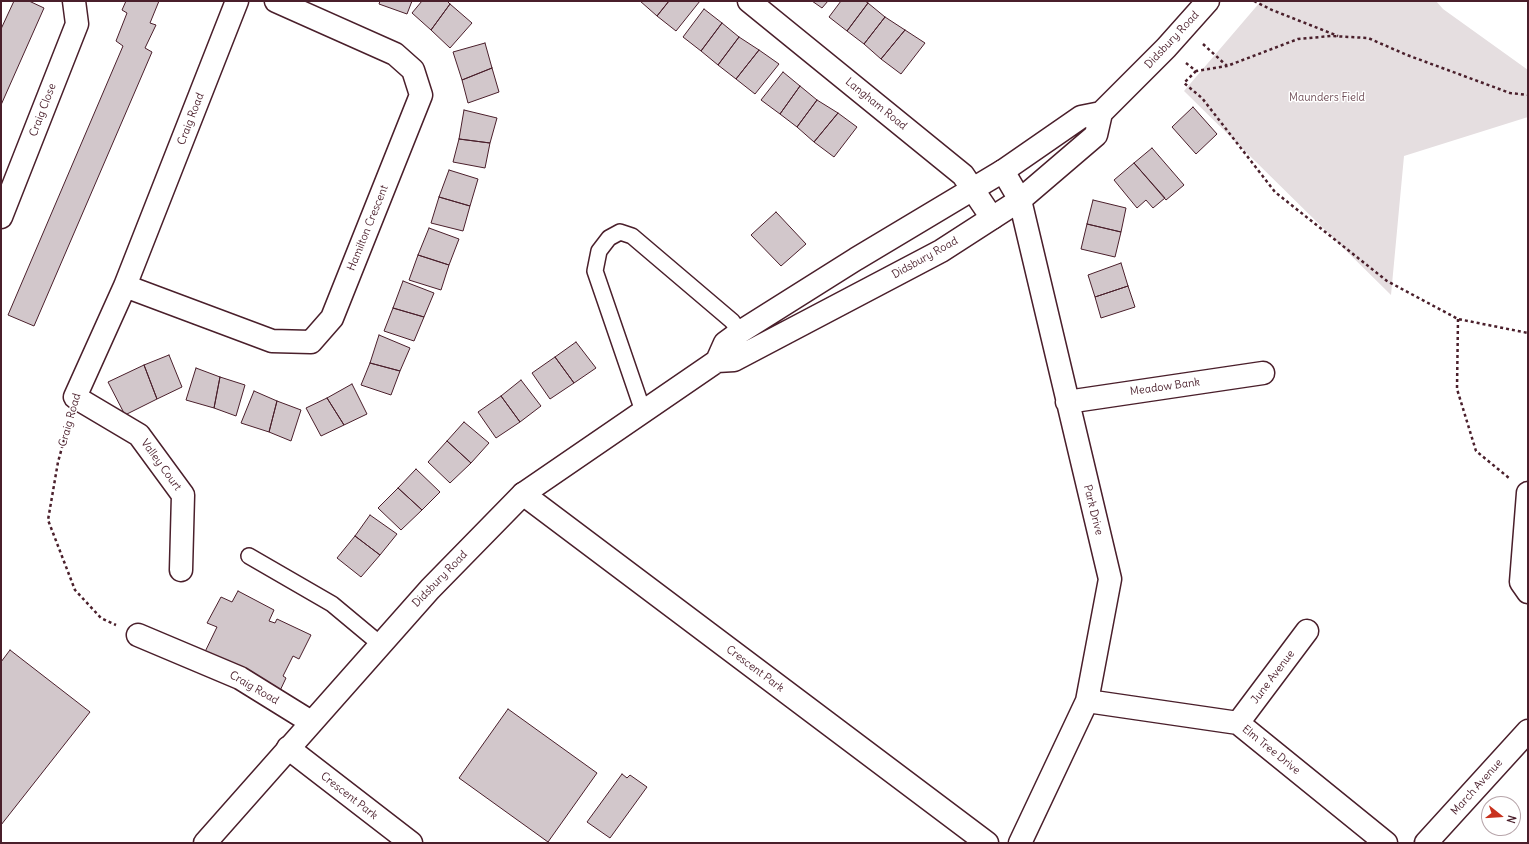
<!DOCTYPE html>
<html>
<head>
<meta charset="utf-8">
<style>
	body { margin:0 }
	#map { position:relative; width:1529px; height:844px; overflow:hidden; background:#fff; font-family:Delius,sans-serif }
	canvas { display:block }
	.frame { position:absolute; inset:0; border:2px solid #4a1f2b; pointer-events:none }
	.north { position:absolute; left:1481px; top:796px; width:40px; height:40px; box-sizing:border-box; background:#fff; border:1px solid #b7a5aa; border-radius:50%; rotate:107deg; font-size:11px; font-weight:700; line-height:16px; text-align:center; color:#4a1f2b }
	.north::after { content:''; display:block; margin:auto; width:14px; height:18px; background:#c8321e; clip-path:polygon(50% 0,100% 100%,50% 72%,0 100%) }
</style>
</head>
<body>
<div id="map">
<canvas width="1529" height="844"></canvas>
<div class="frame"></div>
<div class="north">N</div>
</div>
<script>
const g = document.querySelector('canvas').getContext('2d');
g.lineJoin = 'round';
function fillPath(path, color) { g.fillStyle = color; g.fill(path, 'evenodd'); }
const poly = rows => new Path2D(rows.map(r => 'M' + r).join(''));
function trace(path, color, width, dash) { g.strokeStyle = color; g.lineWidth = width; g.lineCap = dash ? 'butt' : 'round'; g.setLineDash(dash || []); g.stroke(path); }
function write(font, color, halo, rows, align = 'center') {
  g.font = font + ' Delius,sans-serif'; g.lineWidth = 3; g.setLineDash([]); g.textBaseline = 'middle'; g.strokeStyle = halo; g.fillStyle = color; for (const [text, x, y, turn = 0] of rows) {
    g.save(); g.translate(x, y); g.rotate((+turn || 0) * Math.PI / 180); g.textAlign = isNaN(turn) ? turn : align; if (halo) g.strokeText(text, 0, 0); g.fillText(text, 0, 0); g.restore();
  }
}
fillPath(poly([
	[1261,1,1436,1,1443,9,1528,70,1528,117,1404,156,1391,295,1184,91]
]), '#e5dee0');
const building = poly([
	[14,1,29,1,44,8,1,105,1,29,14,1],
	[126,1,159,1,150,23,156,25,145,48,152,52,34,326,8,315,123,46,116,41,127,13,122,10,126,1],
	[380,1,412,1,407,14,379,4,380,1],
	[422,1,447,1,450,4,431,30,412,13,422,1],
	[640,1,669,1,657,16,640,1],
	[669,1,700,1,676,31,657,16,669,1],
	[812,1,828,1,822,8,812,1],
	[841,1,865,1,868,3,847,31,829,17,841,1],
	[868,3,885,17,864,44,847,31,868,3],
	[450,4,472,23,450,48,431,30,450,4],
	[704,9,722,23,701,51,683,37,704,9],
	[885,17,905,30,881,59,864,44,885,17],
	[722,23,739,37,718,65,701,51,722,23],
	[905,30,925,43,901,74,881,59,905,30],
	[739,37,759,50,736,79,718,65,739,37],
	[485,43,492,68,462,80,453,52,485,43],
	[759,50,779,64,755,94,736,79,759,50],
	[492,68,499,92,468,103,462,80,492,68],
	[783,72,800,86,780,114,761,100,783,72],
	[800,86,817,100,797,127,780,114,800,86],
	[817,100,838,113,814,142,797,127,817,100],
	[1193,107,1217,134,1196,154,1172,127,1193,107],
	[464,110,497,118,490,143,459,139,464,110],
	[838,113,857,127,834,157,814,142,838,113],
	[459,139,490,143,485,168,453,162,459,139],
	[1152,148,1184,185,1166,200,1134,163,1152,148],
	[1134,163,1165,198,1153,208,1146,200,1137,208,1114,180,1134,163],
	[449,170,478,179,470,206,439,197,449,170],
	[439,197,470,206,463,231,431,223,439,197],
	[1093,200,1126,208,1121,232,1087,224,1093,200],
	[776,212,806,244,781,266,751,235,776,212],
	[1087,224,1121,232,1115,257,1081,249,1087,224],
	[429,228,459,239,449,265,418,255,429,228],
	[418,255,449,265,441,290,409,280,418,255],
	[1121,263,1128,286,1095,297,1088,275,1121,263],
	[403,281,434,293,424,317,393,308,403,281],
	[1128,286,1135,307,1101,318,1095,297,1128,286],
	[393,308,424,317,414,341,384,331,393,308],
	[379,335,410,348,400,371,370,363,379,335],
	[576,342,596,368,574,383,555,357,576,342],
	[169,355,182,387,157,399,144,365,169,355],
	[555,357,574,383,550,399,532,373,555,357],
	[370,363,400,371,391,395,361,385,370,363],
	[144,365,157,399,125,415,108,382,144,365],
	[196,368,220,377,214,408,186,400,196,368],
	[220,377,245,385,236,416,214,408,220,377],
	[521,380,541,406,520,422,501,396,521,380],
	[352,384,367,414,344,425,327,398,352,384],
	[254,391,277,401,269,432,241,423,254,391],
	[501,396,520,422,496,438,478,412,501,396],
	[327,398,344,425,321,436,306,408,327,398],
	[277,401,301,410,291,441,269,432,277,401],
	[464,422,489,443,471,463,447,441,464,422],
	[447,441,471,463,450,483,428,462,447,441],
	[416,469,440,492,422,510,398,488,416,469],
	[398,488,422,510,401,530,378,508,398,488],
	[370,515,397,534,380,555,355,536,370,515],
	[355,536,380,555,361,577,337,558,355,536],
	[238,591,274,610,269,621,275,623,277,619,311,635,299,659,293,656,283,676,286,678,277,697,202,658,217,627,207,623,221,597,232,602,238,591],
	[10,650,90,712,1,825,1,662,10,650],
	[508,709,597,773,548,842,459,778,508,709],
	[622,774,627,778,630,775,647,787,610,838,587,822,622,774]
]);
fillPath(building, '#d2c7cb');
trace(building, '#4a1f2b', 1);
const lane = poly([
	[643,411,595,271,599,251,609,238,620,232,632,236,732,321,740,332],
	[249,556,332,604,380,644]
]);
const street = poly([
	[749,1,963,175,992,218],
	[1003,171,1020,200,1110,579,1087,701,1020,843],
	[1,217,77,24,74,1],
	[125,286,272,341,311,342,332,318,421,95,413,70,395,54,276,1],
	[1067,402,1263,373],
	[1528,493,1521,582,1528,592],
	[523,494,987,843],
	[181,570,183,495,139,435,75,397,125,286,237,1],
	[138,635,240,678,311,722],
	[1087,701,1238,723,1386,843],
	[1238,723,1307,631],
	[288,748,411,843],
	[1426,843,1528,731]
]);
const primary = poly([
	[717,361,734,360,941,251,1020,200,1096,135,1101,113],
	[205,843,430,589,523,494,717,361,725,343,740,332,856,259,1003,171,1081,117,1101,113,1166,48,1208,1]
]);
trace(lane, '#4a1f2b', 18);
trace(street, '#4a1f2b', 25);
trace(primary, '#4a1f2b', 25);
trace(poly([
	[1254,1,1272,10,1338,36],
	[1203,44,1227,66,1298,39,1331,36,1368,38,1407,55,1510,93,1528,95],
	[1186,63,1196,71,1227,66],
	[1196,71,1184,83,1202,98,1275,192,1387,281,1458,319,1528,333],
	[1458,319,1457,389,1476,451,1509,478],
	[69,422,58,462,48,520,75,590,101,618,116,625]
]), '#4a1f2b', 2.5, [3, 3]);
trace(lane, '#fff', 15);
trace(street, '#fff', 22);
trace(primary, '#fff', 22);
write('11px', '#4a1f2b', '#fff', [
	["Didsbury Road",1172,40,-47],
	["Langham Road",876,104,39],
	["Craig Close",43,110,-69],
	["Craig Road",191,119,-69],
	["Hamilton Crescent",368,228,-68],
	["Didsbury Road",925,258,-29],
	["Meadow Bank",1165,387,-8],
	["Craig Road",70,420,-74],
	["Valley Court",161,465,54],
	["Park Drive",1093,510,76],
	["Didsbury Road",440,579,-46],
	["Crescent Park",755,669,37],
	["June Avenue",1273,677,-53],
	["Craig Road",254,688,30],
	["Elm Tree Drive",1271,750,39],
	["March Avenue",1477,787,-48],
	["Crescent Park",349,796,38]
]);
write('11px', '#714f58', '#fff', [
	["Maunders Field",1327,98]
]);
</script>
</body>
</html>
